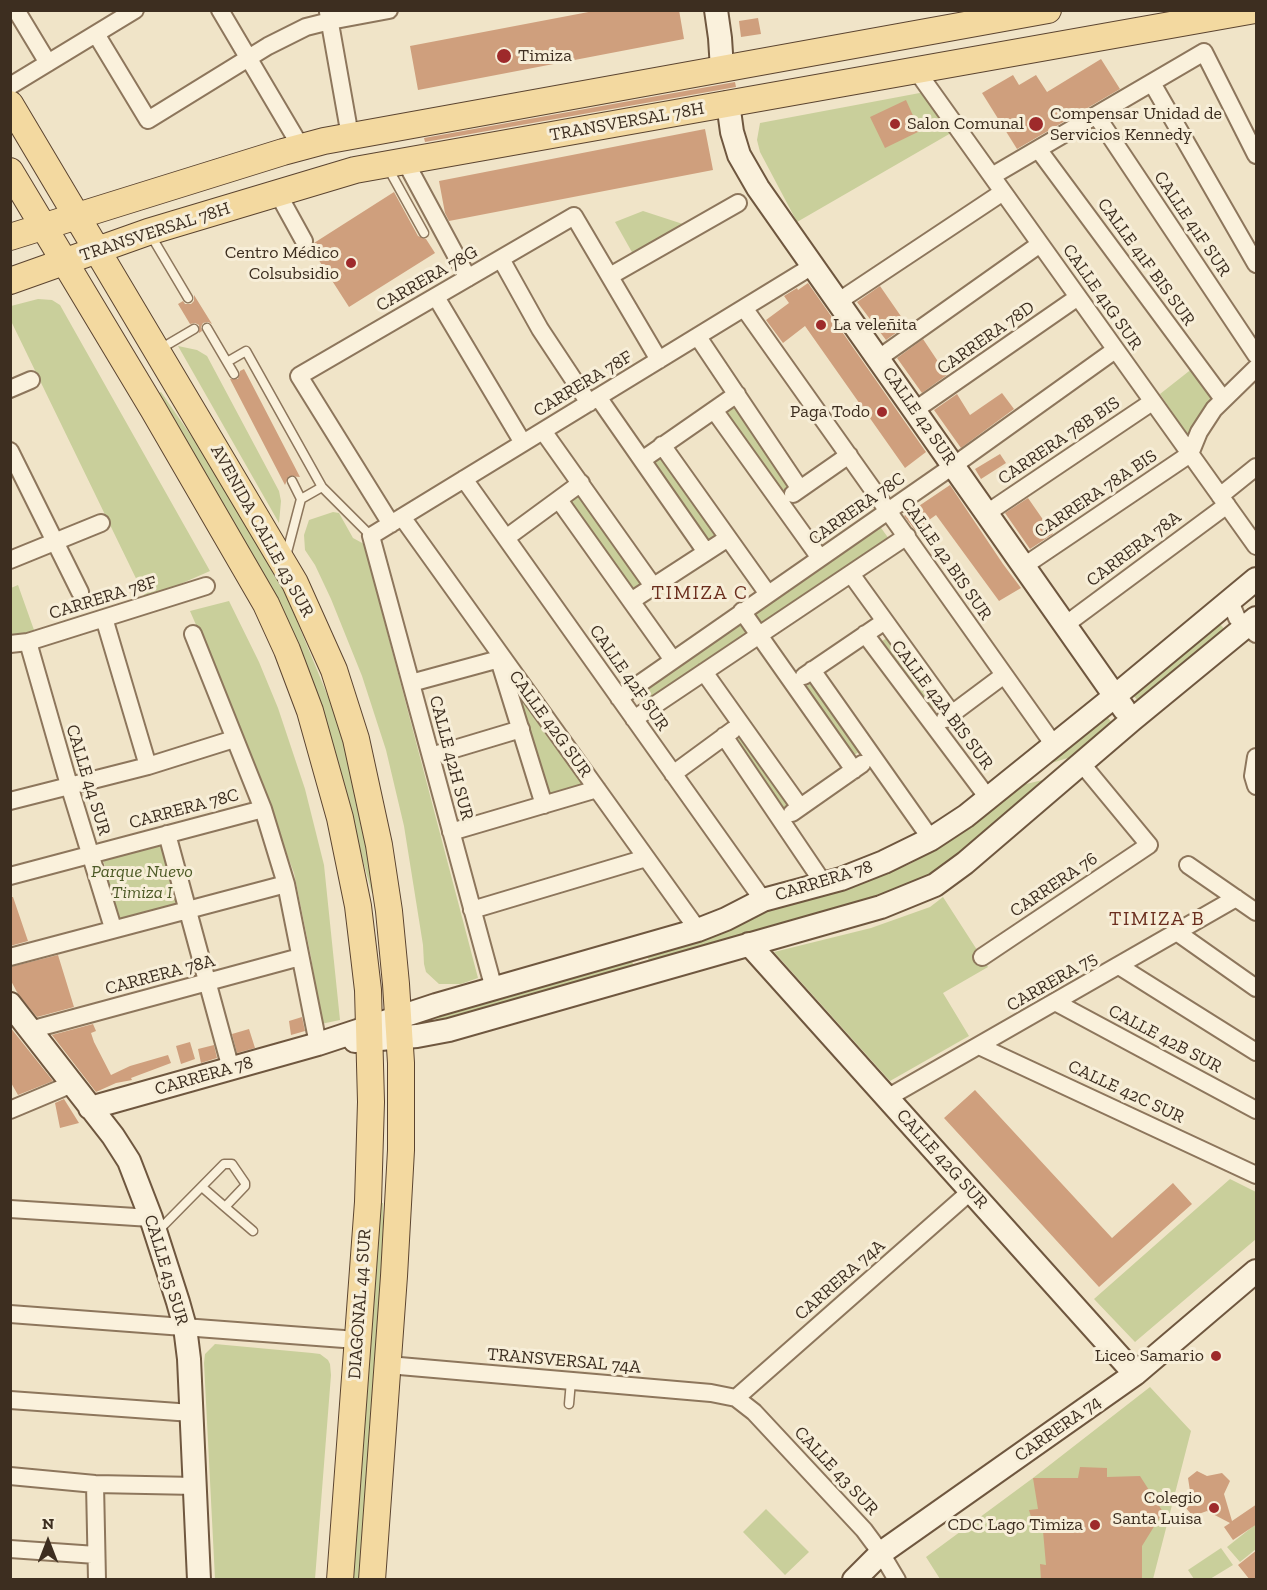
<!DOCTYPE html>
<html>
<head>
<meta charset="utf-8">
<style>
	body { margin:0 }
	#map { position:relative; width:1267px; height:1590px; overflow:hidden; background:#f0e4c8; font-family:"Zilla Slab",serif }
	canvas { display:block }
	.frame { position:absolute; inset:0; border:12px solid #3d2e20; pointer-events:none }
	.north { position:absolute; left:18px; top:1512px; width:60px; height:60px; -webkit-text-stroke:4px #f7eed8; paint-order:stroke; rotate:0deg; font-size:16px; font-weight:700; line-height:24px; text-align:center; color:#3d2e20 }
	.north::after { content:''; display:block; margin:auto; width:21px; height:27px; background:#3d2e20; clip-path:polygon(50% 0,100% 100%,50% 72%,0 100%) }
</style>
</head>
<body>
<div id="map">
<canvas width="1267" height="1590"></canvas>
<div class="frame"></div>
<div class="north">N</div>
</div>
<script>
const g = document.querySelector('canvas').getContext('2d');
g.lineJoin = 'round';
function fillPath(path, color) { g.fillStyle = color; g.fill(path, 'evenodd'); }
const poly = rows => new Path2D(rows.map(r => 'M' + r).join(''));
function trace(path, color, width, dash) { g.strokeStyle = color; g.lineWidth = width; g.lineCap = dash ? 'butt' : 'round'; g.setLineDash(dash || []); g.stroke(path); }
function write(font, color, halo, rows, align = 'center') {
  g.font = font + ' "Zilla Slab",serif'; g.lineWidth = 6; g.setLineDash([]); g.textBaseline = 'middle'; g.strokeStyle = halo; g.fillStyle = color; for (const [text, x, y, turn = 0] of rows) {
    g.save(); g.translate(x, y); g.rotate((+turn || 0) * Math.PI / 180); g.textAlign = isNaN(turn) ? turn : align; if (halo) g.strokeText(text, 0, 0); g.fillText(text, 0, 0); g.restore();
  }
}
fillPath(poly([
	[925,92,951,133,797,222,760,152,757,140,760,123],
	[643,211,689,226,633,254,615,222],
	[38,299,52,300,60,305,210,571,146,599,11,321,11,306],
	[178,346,197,350,207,356,279,491,281,501,279,523],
	[1193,368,1218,398,1190,439,1160,394],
	[161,392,203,453,287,597,329,699,342,735,377,893,372,893,359,847,346,789,323,715,156,395],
	[732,400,796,490,783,499,720,409],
	[660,449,724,539,711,548,647,458],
	[581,493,644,583,631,592,568,502],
	[333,512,339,513,353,538,364,544,478,978,461,984,439,984,426,972,424,964,423,945,404,826,386,750,362,676,331,599,315,565,305,550,304,535,309,520],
	[879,525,889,539,646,705,636,692],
	[18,585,34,630,11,638,11,588],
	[229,601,259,662,278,708,305,789,324,865,340,1020,321,1024,311,957,294,873,230,703,190,611],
	[1220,624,1226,631,1139,702,1133,695],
	[891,635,941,702,928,711,878,644],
	[511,679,585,787,546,800],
	[814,681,863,749,850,758,801,690],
	[1106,715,1112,723,1074,756,1039,767],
	[744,734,792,802,779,811,731,743],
	[1051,778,927,881,883,899,650,964,646,952,783,903,821,896,860,884,910,864,956,836,1022,785],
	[164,843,180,906,119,922,103,859],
	[943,897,988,967,943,993,969,1036,890,1081,774,952,871,928,930,907],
	[631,957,634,968,437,1024,434,1013],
	[1230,1179,1256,1192,1256,1239,1135,1342,1094,1299],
	[378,1203,383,1203,383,1288,363,1579,349,1580],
	[215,1344,312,1353,320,1354,328,1360,330,1364,331,1375,315,1579,215,1579,204,1363,205,1354],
	[1150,1387,1191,1431,1153,1579,940,1579,926,1557,1033,1478],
	[766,1509,809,1552,785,1575,743,1532],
	[1256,1524,1256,1549,1240,1562,1227,1547],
	[1221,1548,1233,1565,1210,1579,1194,1579,1188,1570]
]), '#c9cf9b');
fillPath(poly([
	[599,10,679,10,684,39,418,90,410,46],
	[758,18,761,34,741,37,739,21],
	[1101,59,1120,89,1017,149,982,93,1013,75,1019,85,1036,75,1047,92],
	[735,82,736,87,425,142,424,138],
	[906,100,920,131,885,148,870,117],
	[705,129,713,170,449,221,445,213,439,181],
	[394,192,418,236,426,239,435,253,349,307,311,248,314,243],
	[808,283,926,452,905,468,805,326,783,343,766,320,789,303,784,296,797,288,798,290],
	[880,286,907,325,886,340,857,302],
	[194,295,212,324,208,322,203,323,201,327,202,331,199,333,199,325,195,323,190,324,178,304,183,301,185,304,191,304,194,301],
	[923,339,947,375,922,393,897,358],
	[244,369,300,477,289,476,285,485,230,379,238,379,240,371],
	[1002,393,1014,409,961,448,934,410,957,394,970,415],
	[1000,454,1006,463,981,479,975,469],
	[950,485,1003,564,1021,588,999,601,936,515,915,530,904,516],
	[1028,498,1053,534,1030,549,1005,513],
	[10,897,13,897,28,941,10,946],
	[58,955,74,1007,37,1017,18,994,10,979,10,967],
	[302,1017,305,1031,291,1035,289,1021],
	[93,1024,96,1031,91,1033,94,1042,111,1075,130,1066,168,1055,171,1063,131,1078,132,1080,116,1083,96,1092,52,1035],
	[10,1027,53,1081,18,1095,10,1081],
	[249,1029,255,1048,237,1053,232,1034],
	[190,1042,195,1059,181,1064,176,1046],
	[214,1045,217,1058,201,1063,198,1049],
	[975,1090,1112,1238,1173,1183,1192,1204,1099,1287,944,1118],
	[64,1099,79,1123,60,1128,55,1103],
	[1080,1467,1107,1468,1107,1477,1140,1476,1163,1512,1142,1546,1142,1580,1041,1580,1040,1564,1046,1565,1043,1531,1038,1529,1032,1520,1029,1510,1038,1509,1033,1478,1078,1478],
	[1197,1471,1207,1476,1222,1473,1230,1481,1224,1494,1232,1521,1257,1504,1257,1524,1233,1540,1224,1527,1230,1523,1207,1511,1193,1516,1185,1507,1190,1491,1188,1478],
	[1257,1550,1257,1580,1250,1580,1238,1565]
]), '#cf9f7d');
const lane = poly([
	[388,168,424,233],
	[150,234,188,298],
	[207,328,234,374],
	[160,349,194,329],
	[227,362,246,351,322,487],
	[301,499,322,487,371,536],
	[286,556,301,499,292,481],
	[225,1207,253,1231],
	[157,1232,224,1164,232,1164,245,1183,245,1186,225,1207,202,1187],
	[569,1404,571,1381]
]);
const street = poly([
	[16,10,48,63],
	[220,10,301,147],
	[328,12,350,136],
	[96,34,148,120,268,46,306,27,330,21,389,10],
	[916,70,1256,546],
	[1152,83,1256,264],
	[10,86,135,10],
	[1096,115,1256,355],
	[1038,149,1223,399],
	[405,161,468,278],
	[992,176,1204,52,1256,155],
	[277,192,304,241],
	[501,259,540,329,589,403],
	[610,276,738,203],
	[436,297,523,443],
	[839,301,1003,192],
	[744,308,1054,745],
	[698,337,800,489],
	[879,358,1040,244],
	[10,389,31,380],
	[598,397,706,552],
	[714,410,820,558],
	[915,410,1078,297],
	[543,431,653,586],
	[662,445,768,594],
	[10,451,80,592],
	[642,460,737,394],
	[464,479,763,900],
	[793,494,849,455],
	[1220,496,1256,467],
	[559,500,673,660],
	[987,513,1152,402],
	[402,517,698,930],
	[391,524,299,376,574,216,659,360],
	[506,538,581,483],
	[10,560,101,523],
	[1024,566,1190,454,1199,432,1214,409,1256,368],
	[851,574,952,714],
	[631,601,728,538],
	[1230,601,1237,618,1256,634],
	[742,611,854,770],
	[104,618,148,766],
	[1065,625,1227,505],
	[193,634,263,809,286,884,318,1044],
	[865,634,988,798],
	[28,642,69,785,113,928],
	[10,644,28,642,206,586],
	[499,660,544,805],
	[812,670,931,839],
	[704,672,800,807],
	[804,676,885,621],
	[411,683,503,658],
	[619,698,960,461,1115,350],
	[634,719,907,536],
	[945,719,1004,675],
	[724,736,824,884],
	[431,756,521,729],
	[1256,757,1253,776,1256,786],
	[673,774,733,730],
	[10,801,148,766,234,739],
	[792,813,862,764],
	[451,832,597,789],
	[167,834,231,1069],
	[1188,865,1256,912],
	[10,876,263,809],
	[472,910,646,858],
	[1178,933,1256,988],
	[10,957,286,884],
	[982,957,1149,845,1082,764],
	[1119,966,1256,1052],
	[494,989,371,536,814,265],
	[1055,1002,1256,1110],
	[30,1030,300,957],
	[979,1046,1256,1175],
	[887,1098,1236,898],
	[10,1110,72,1084],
	[10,1209,151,1218],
	[10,1314,357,1340],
	[388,1365,711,1393,736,1398,754,1412,864,1530,881,1553,897,1580],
	[736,1398,971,1191],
	[10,1400,192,1413],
	[10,1476,95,1484,196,1486],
	[95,1484,97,1580],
	[10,1549,96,1555]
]);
const secondary = poly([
	[716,10,720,38,722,69],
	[728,103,732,132,739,155,758,188,1124,709],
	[749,944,1135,1374],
	[10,1004,113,1136,129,1161,151,1218,178,1302,185,1327,189,1359,199,1580],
	[355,1041,417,1036,449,1030,881,907,935,885,965,863,1132,720,1256,618],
	[90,1108,318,1044,436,1005,698,930,726,919,763,900,841,879,884,862,931,839,966,816,1115,696,1256,579],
	[854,1580,881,1553,1135,1374,1256,1271]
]);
const primary = poly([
	[10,104,295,583,334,670,356,739,379,845,389,911,396,984,401,1063,401,1150,394,1276,372,1580],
	[10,171,153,409,266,604,287,650,310,711,340,818,358,906,364,956,368,990,371,1102,368,1202,340,1580],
	[10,237,283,152,324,141,1048,10],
	[10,281,148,232,355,170,1255,10]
]);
trace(lane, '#8d765c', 11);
trace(street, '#8d765c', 20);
trace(secondary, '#6f573f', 26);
trace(primary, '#5b4430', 28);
trace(lane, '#faf1dc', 8);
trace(street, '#faf1dc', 16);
trace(secondary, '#faf1dc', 22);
trace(primary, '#f3d9a0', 26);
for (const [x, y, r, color] of [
	[504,56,8,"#9e2a2b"],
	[895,124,6,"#9e2a2b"],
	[1036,124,8,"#9e2a2b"],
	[351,263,6,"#9e2a2b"],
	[821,325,6,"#9e2a2b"],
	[882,412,6,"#9e2a2b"],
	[1216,1356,6,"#9e2a2b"],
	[1214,1508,6,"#9e2a2b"],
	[1095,1525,6,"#9e2a2b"]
]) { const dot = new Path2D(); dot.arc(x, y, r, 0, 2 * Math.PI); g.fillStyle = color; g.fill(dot); trace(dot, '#f7eed8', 2); }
write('18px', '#3d2e20', '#f7eed8', [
	["Timiza",518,56,"left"],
	["Compensar Unidad de",1050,114,"left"],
	["Servicios Kennedy",1050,135,"left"],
	["Salon Comunal",907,124,"left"],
	["Centro Médico",339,253],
	["Colsubsidio",339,274],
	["La veleñita",833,325,"left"],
	["Paga Todo",870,412],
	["Liceo Samario",1204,1356],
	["Colegio",1202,1498],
	["Santa Luisa",1202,1519],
	["CDC Lago Timiza",1083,1525]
], 'right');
write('18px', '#3d2e20', '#f7eed8', [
	["TRANSVERSAL 78H",627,122,-10],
	["CALLE 41F SUR",1192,224,56],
	["TRANSVERSAL 78H",155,232,-18],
	["CALLE 41F BIS SUR",1146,262,54],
	["CARRERA 78G",427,279,-30],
	["CALLE 41G SUR",1102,297,55],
	["CARRERA 78D",986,338,-35],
	["CARRERA 78F",583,384,-31],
	["CALLE 42 SUR",919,416,55],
	["CARRERA 78B BIS",1059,441,-34],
	["CARRERA 78A BIS",1096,494,-34],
	["CARRERA 78C",857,509,-35],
	["AVENIDA CALLE 43 SUR",262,531,61],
	["CARRERA 78A",1134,549,-37],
	["CALLE 42 BIS SUR",946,559,55],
	["CARRERA 78F",103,598,-17],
	["CALLE 42F SUR",629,678,55],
	["CALLE 42A BIS SUR",942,705,53],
	["CALLE 42G SUR",550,724,54],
	["CALLE 42H SUR",451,758,75],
	["CALLE 44 SUR",88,780,73],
	["CARRERA 78C",184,809,-15],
	["CARRERA 78",824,881,-17],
	["CARRERA 76",1054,885,-34],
	["CARRERA 78A",160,975,-15],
	["CARRERA 75",1052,982,-30],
	["CALLE 42B SUR",1165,1039,28],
	["CARRERA 78",204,1076,-16],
	["CALLE 42C SUR",1126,1092,25],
	["CALLE 42G SUR",942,1159,48],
	["CALLE 45 SUR",166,1270,73],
	["CARRERA 74A",840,1280,-41],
	["DIAGONAL 44 SUR",360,1304,-86],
	["TRANSVERSAL 74A",564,1361,5],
	["CARRERA 74",1058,1429,-35],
	["CALLE 43 SUR",836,1471,47]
]);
write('italic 18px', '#4d5a26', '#f7eed8', [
	["Parque Nuevo",142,872],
	["Timiza I",142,893]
]);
g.letterSpacing = '1.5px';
write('20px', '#6b2e1e', '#f7eed8', [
	["TIMIZA C",700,593],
	["TIMIZA B",1157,919]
]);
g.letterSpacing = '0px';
</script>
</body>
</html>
